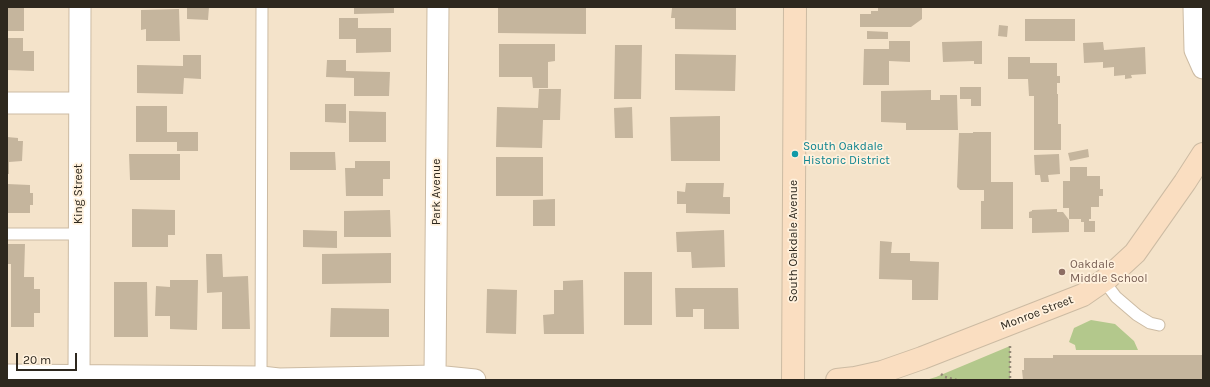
<!DOCTYPE html>
<html>
<head>
<meta charset="utf-8">
<style>
	body { margin:0 }
	#map { position:relative; width:1210px; height:387px; overflow:hidden; background:#f4e3ca; font-family:Karla,sans-serif }
	canvas { display:block }
	.frame { position:absolute; inset:0; border:8px solid #2e281e; pointer-events:none }
	.scale { position:absolute; left:16px; top:353px; width:61px; height:18px; box-sizing:border-box; border:2px solid #2e281e; border-top:0; padding-left:5px; font-size:12px; line-height:14px; white-space:nowrap; color:#2e281e; -webkit-text-stroke:3px #fff1dd; paint-order:stroke }
</style>
</head>
<body>
<div id="map">
<canvas width="1210" height="387"></canvas>
<div class="frame"></div>
<div class="scale">20 m</div>
</div>
<script>
const g = document.querySelector('canvas').getContext('2d');
g.lineJoin = 'round';
function fillPath(path, color) { g.fillStyle = color; g.fill(path, 'evenodd'); }
const poly = rows => new Path2D(rows.map(r => 'M' + r).join(''));
function trace(path, color, width, dash) { g.strokeStyle = color; g.lineWidth = width; g.lineCap = dash ? 'butt' : 'round'; g.setLineDash(dash || []); g.stroke(path); }
function write(font, color, halo, rows, align = 'center') {
  g.font = font + ' Karla,sans-serif'; g.lineWidth = 3.5; g.setLineDash([]); g.textBaseline = 'middle'; g.strokeStyle = halo; g.fillStyle = color; for (const [text, x, y, turn = 0] of rows) {
    g.save(); g.translate(x, y); g.rotate((+turn || 0) * Math.PI / 180); g.textAlign = isNaN(turn) ? turn : align; if (halo) g.strokeText(text, 0, 0); g.fillText(text, 0, 0); g.restore();
  }
}
fillPath(poly([
	[1091,320,1115,324,1134,341,1138,350,1076,350,1075,345,1069,342,1074,328],
	[1010,346,1010,380,926,380,936,377]
]), '#b3c88c');
fillPath(poly([
	[7,7,24,7,24,31,7,31],
	[187,7,209,7,208,20,187,19],
	[354,7,394,7,394,13,354,14],
	[498,7,586,8,586,34,498,33],
	[683,7,736,7,736,30,675,29,675,18,671,18,672,8,683,8],
	[878,7,922,7,922,19,911,27,860,27,860,14,871,14,871,11,878,11],
	[179,9,180,41,146,41,146,29,141,30,141,10],
	[339,18,358,18,358,28,391,28,391,52,356,53,356,39,339,39],
	[1025,19,1075,19,1075,41,1025,41],
	[999,25,1008,26,1007,37,998,36],
	[867,31,888,32,888,39,867,39],
	[7,38,23,38,23,51,34,51,34,71,7,70],
	[889,41,910,41,910,62,889,61,889,85,863,85,864,49,889,49],
	[982,41,982,64,974,64,974,61,943,62,942,42],
	[1103,42,1104,50,1145,47,1146,74,1131,75,1132,78,1125,79,1125,75,1114,76,1114,67,1103,68,1103,62,1084,63,1083,43],
	[499,44,555,44,555,61,548,62,548,88,533,88,532,77,499,77],
	[615,45,642,45,641,99,614,99],
	[675,54,736,55,735,91,675,90],
	[183,55,201,55,201,79,184,78,183,94,137,93,137,65,183,66],
	[1008,57,1030,57,1030,63,1057,63,1057,76,1060,76,1060,83,1057,83,1057,94,1058,94,1058,124,1061,124,1061,150,1034,150,1034,96,1029,96,1028,79,1008,79],
	[327,60,346,60,346,71,390,72,389,96,354,96,354,78,326,77],
	[960,87,981,87,981,106,971,106,971,99,960,99],
	[539,89,561,89,560,120,543,120,542,148,496,147,497,107,538,108],
	[931,90,931,100,940,100,940,95,957,95,958,130,906,130,906,123,881,122,881,91],
	[325,104,346,104,346,123,325,122],
	[136,106,167,106,167,132,198,132,198,151,177,151,177,142,136,142],
	[632,107,633,138,615,138,614,108],
	[349,111,386,112,386,142,349,142],
	[720,116,720,161,671,161,670,117],
	[973,132,991,132,991,182,1013,182,1013,229,981,229,981,201,984,201,984,190,960,190,957,187,959,133,973,133],
	[7,137,18,138,18,141,23,141,22,161,9,162,9,174,7,174],
	[1088,149,1089,157,1070,161,1068,153],
	[290,152,335,152,336,170,290,170],
	[129,154,180,154,180,180,130,180],
	[1059,154,1060,174,1048,175,1049,182,1041,182,1040,175,1035,175,1034,155],
	[496,157,543,157,543,196,496,196],
	[355,161,390,161,390,179,383,179,383,196,346,196,345,168,355,168],
	[1070,167,1087,167,1087,176,1100,176,1100,189,1103,189,1103,196,1099,196,1099,207,1091,207,1091,219,1089,219,1089,221,1095,221,1095,232,1084,232,1084,222,1081,222,1081,219,1069,219,1069,208,1063,208,1063,181,1070,181],
	[686,183,724,183,723,197,730,197,730,214,686,213,686,204,677,204,677,191,685,192],
	[7,184,30,185,30,193,33,193,33,205,30,205,30,213,7,213],
	[555,199,555,226,533,226,533,200],
	[132,209,175,210,175,235,168,235,168,247,132,247],
	[1057,209,1057,212,1063,212,1069,220,1069,232,1032,233,1032,218,1029,218,1029,212,1032,211,1032,210],
	[390,210,391,237,344,237,344,211],
	[303,230,337,231,337,248,303,247],
	[724,230,725,267,692,268,691,252,677,252,676,232],
	[880,241,892,242,891,253,910,253,910,261,939,262,938,300,912,300,912,280,879,279],
	[7,244,25,244,24,277,34,277,34,289,40,289,40,313,34,313,34,327,11,327,11,264,7,264],
	[391,253,391,283,322,284,322,254],
	[206,254,222,254,223,277,248,276,250,329,222,329,222,292,207,293],
	[624,272,652,272,652,325,624,325],
	[170,280,198,280,197,330,170,329,170,316,155,316,156,286,170,287],
	[583,280,584,334,544,334,543,315,554,314,554,290,563,290,563,281],
	[114,282,147,282,148,337,114,337],
	[675,288,738,288,739,329,704,329,704,309,693,309,693,317,676,317],
	[487,289,517,290,516,334,486,333],
	[331,308,389,309,389,337,330,337],
	[1053,355,1203,355,1203,380,1023,380,1022,370,1024,370,1024,358,1053,358]
]), '#c5b59d');
const lane = poly([
	[7,234,79,234],
	[1104,281,1116,297,1137,315,1150,323,1159,325],
	[261,377,262,7]
]);
const street = poly([
	[1194,7,1195,50,1203,68],
	[7,103,79,103],
	[7,375,261,377,279,379,435,376,475,380],
	[435,376,438,7],
	[79,380,80,7]
]);
const secondary = poly([
	[793,380,795,7],
	[837,380,855,378,882,372,922,358,1083,295,1109,277,1135,253,1185,182,1203,154]
]);
trace(lane, '#ccbba3', 13);
trace(street, '#ccbba3', 23);
trace(secondary, '#ccbba3', 24);
trace(poly([
	[1010,346,1010,380],
	[941,374,945,377,957,380]
]), '#948977', 2.5, [2, 3]);
trace(lane, '#fff', 11);
trace(street, '#fff', 21);
trace(secondary, '#fadec1', 22);
for (const [x, y, r, color] of [
	[795,154,4,"#0f9aa8"],
	[1062,272,4,"#8d6e63"]
]) { const dot = new Path2D(); dot.arc(x, y, r, 0, 2 * Math.PI); g.fillStyle = color; g.fill(dot); trace(dot, '#fff1dd', 1.5); }
write('12px', '#0d838f', '#fff1dd', [
	["South Oakdale",803,147],
	["Historic District",803,161]
], 'left');
write('12px', '#2e281e', '#fff1dd', [
	["Park Avenue",437,192,-90],
	["King Street",79,194,-90],
	["South Oakdale Avenue",794,241,-90],
	["Monroe Street",1037,313,-21]
]);
write('12px', '#785e54', '#fff1dd', [
	["Oakdale",1070,265],
	["Middle School",1070,279]
], 'left');
</script>
</body>
</html>
